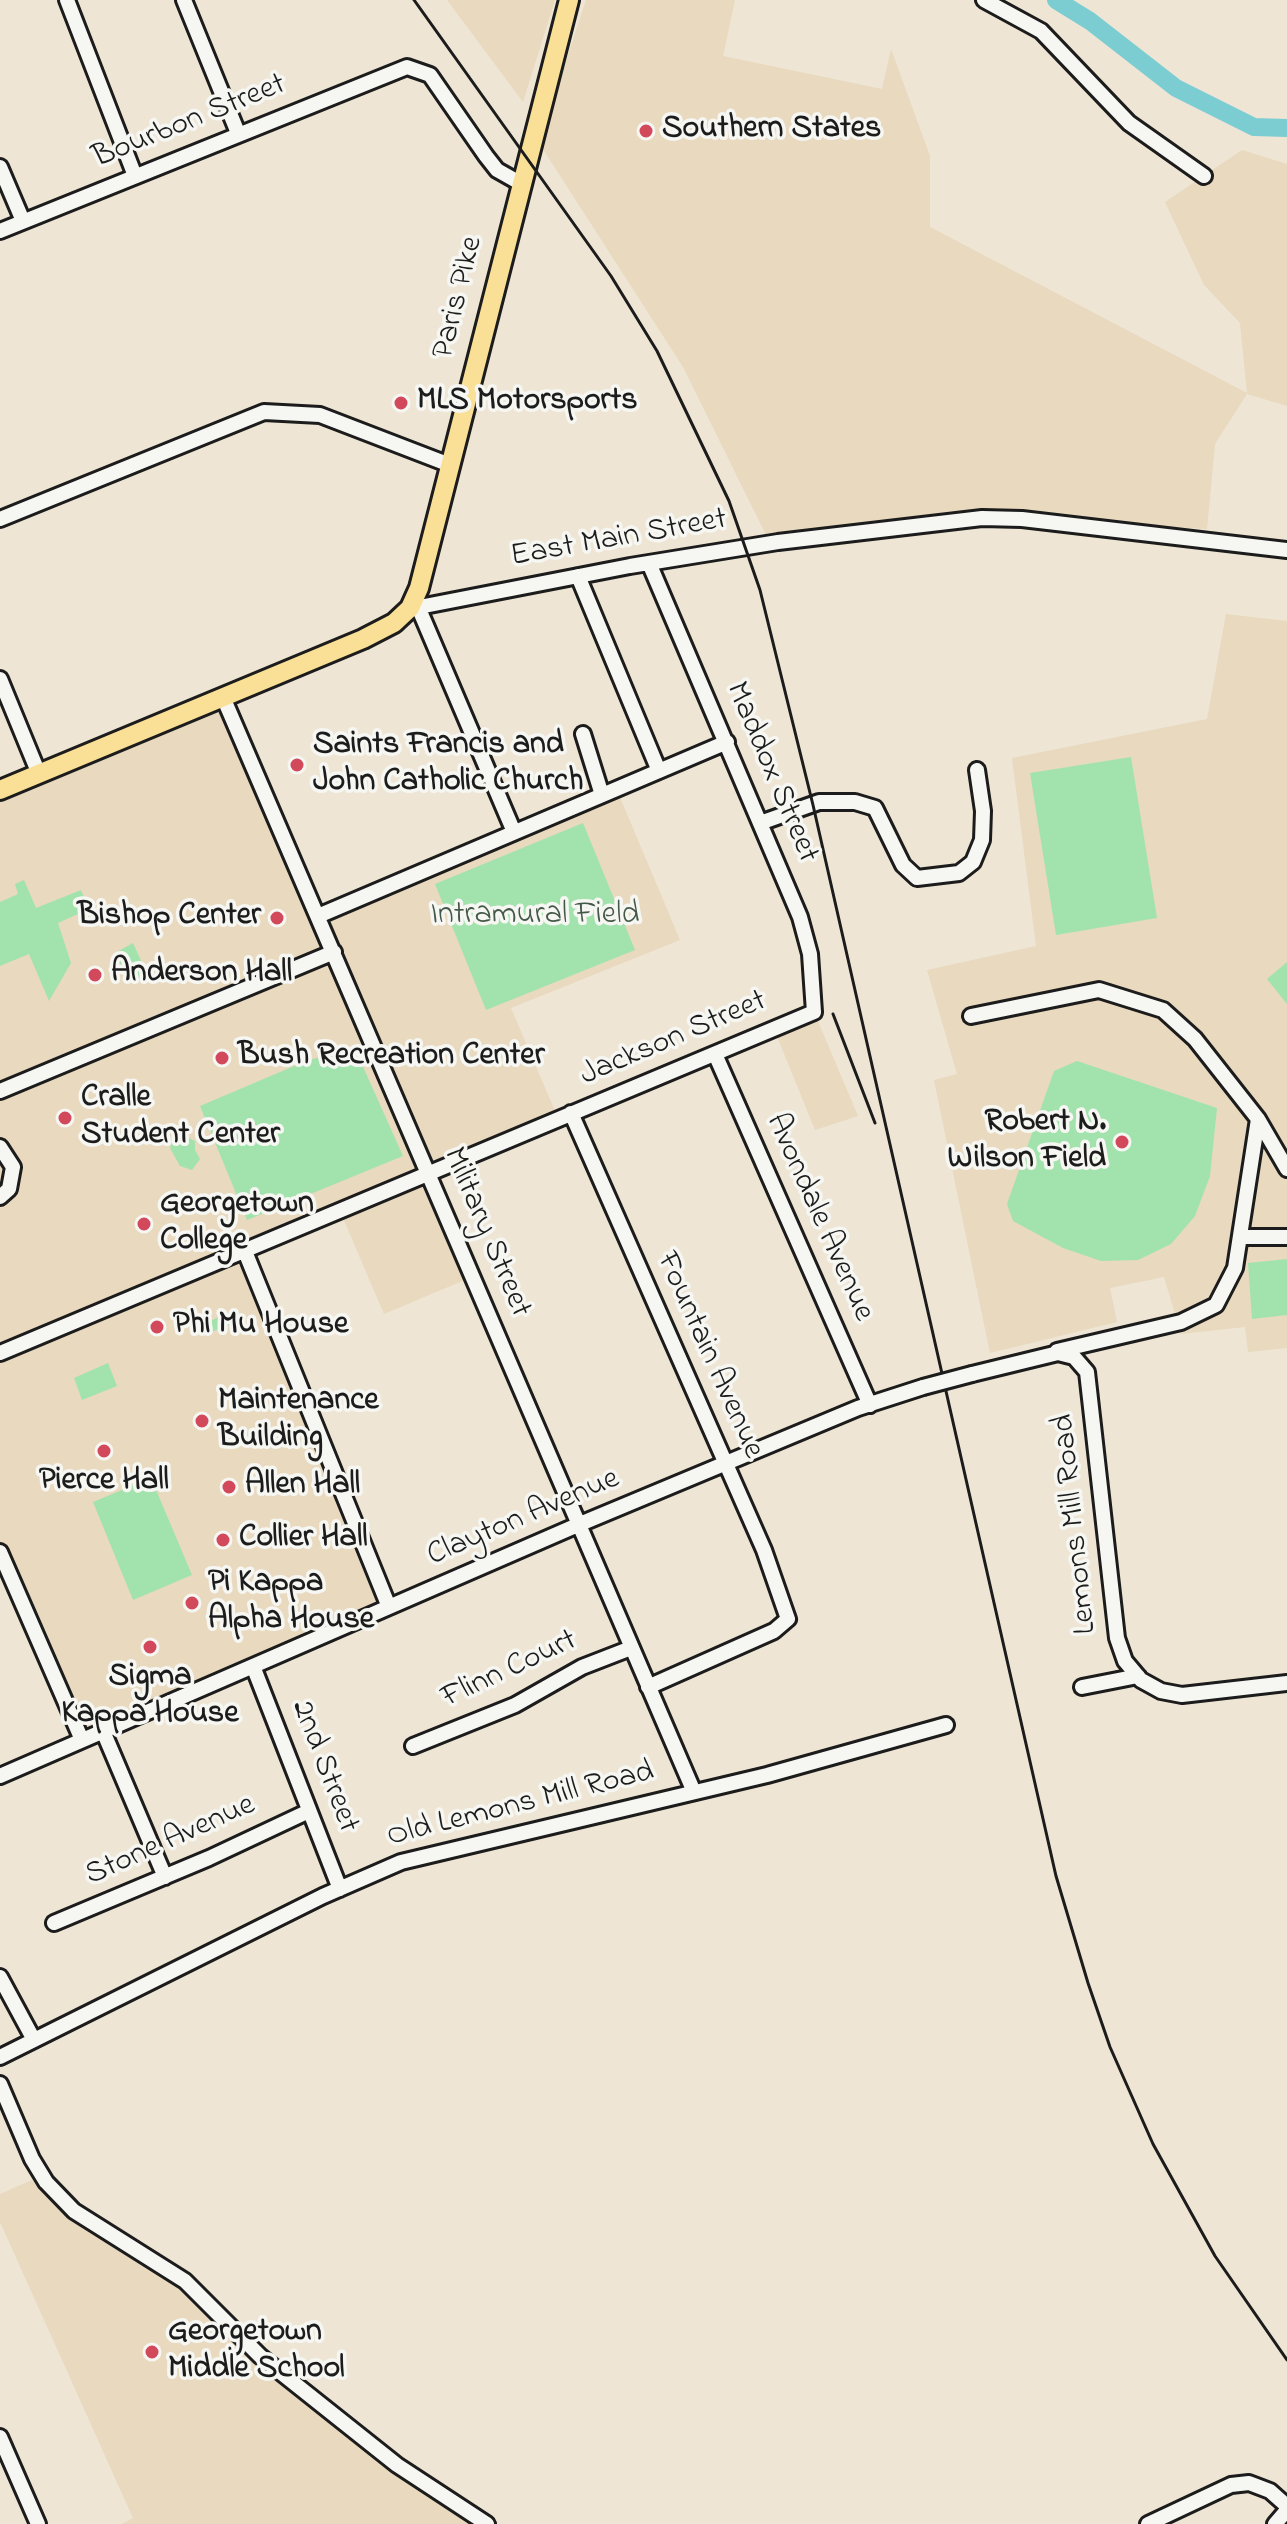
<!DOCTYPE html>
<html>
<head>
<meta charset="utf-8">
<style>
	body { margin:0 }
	canvas { display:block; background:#eee5d4 }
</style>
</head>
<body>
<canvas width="1287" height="2524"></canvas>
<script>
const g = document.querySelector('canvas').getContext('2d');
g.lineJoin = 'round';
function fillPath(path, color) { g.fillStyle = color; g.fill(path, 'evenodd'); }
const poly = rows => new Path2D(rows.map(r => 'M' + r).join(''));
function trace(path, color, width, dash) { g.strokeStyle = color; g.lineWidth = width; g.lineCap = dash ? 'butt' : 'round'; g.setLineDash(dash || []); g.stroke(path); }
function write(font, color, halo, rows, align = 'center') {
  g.font = font + ' "Indie Flower",sans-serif'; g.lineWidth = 7; g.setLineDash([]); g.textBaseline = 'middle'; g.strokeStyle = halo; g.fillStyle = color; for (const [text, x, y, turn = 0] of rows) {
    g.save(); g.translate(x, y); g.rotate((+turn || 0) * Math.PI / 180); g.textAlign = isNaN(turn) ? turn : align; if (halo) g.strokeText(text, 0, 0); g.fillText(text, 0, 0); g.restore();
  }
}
fillPath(poly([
	[447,0,555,0,523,102],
	[586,0,735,0,723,56,882,89,891,49,930,156,930,227,1247,393,1240,323,1204,285,1165,202,1242,150,1287,164,1287,406,1247,394,1215,444,1207,529,1138,525,1023,512,953,511,767,537,683,367,539,143],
	[1226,614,1287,621,1287,1348,1248,1352,1245,1327,1181,1334,1164,1277,1110,1288,1117,1322,990,1353,934,1080,957,1074,927,970,1036,946,1012,758,1207,719],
	[221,702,316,923,619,795,680,940,511,1008,555,1111,421,1171,467,1279,384,1314,337,1204,239,1245,386,1603,82,1735,0,1543,0,796],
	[814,1012,858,1116,815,1130,774,1029],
	[32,2180,55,2205,82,2228,180,2286,264,2370,387,2465,475,2524,122,2524,133,2518,0,2222,0,2194]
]), '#e8d9bf');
fillPath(poly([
	[1131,757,1157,918,1056,935,1030,773],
	[583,823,635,950,486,1010,435,884],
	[24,880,36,908,81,890,89,909,58,923,71,963,49,1001,29,954,0,966,0,902,18,894,15,884],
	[133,943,148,976,129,983,115,953],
	[1287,962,1287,1004,1267,979],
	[345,1050,360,1060,403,1156,247,1220,200,1106,306,1061],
	[1077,1061,1217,1108,1210,1176,1195,1216,1171,1244,1138,1260,1101,1261,1063,1248,1013,1221,1007,1204,1054,1071],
	[183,1135,195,1141,195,1150,200,1159,192,1170,180,1166,170,1148,173,1139],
	[1287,1259,1287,1315,1252,1319,1248,1263],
	[236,1310,241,1320,204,1335,200,1325],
	[108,1363,117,1386,82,1400,74,1378],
	[151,1478,192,1575,133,1600,93,1502]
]), '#a2e3ad');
trace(poly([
	[1056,0,1090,21,1176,88,1254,127,1287,128]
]), '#7ccdd2', 18);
const minor = poly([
	[67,0,135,176],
	[184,0,238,133],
	[984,0,1041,31,1129,123,1204,176],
	[0,167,23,221],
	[0,231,407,67,430,75,486,156,497,170,520,183],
	[0,519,264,412,320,415,450,465],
	[578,576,659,771],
	[409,609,630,566,778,542,982,518,1022,519,1287,550],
	[419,609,514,832],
	[0,679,39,774],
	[223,697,694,1792],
	[583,734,602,795],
	[760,823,819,802,855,802,875,808,903,865,917,878,959,873,973,862,982,840,983,811,977,770],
	[318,916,727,742],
	[971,1016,1099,990,1163,1010,1195,1039,1258,1119,1287,1169],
	[715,1054,870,1405],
	[0,1091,334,952],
	[571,1113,764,1550,788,1619,774,1631,648,1687],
	[0,1147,13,1167,9,1189,0,1197],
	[1240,1237,1287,1237],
	[244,1249,389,1607],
	[1057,1351,1181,1322,1216,1305,1235,1268,1258,1119],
	[0,1353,814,1012,810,954,800,917,649,563],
	[972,1374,1058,1353,1074,1357,1087,1372,1117,1638,1125,1661,1141,1680,1161,1691,1182,1695,1287,1683],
	[0,1552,82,1740],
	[253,1666,340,1889],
	[1082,1687,1138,1676],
	[103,1731,165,1877],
	[413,1746,515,1705,582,1667,631,1648],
	[0,1776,580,1524,858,1408,923,1387],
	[54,1923,209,1858,309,1811],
	[0,1977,34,2040],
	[0,2057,323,1896,401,1862,767,1775,946,1725],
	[0,2084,32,2159,46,2182,74,2211,185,2281,260,2356,397,2465,487,2524],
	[0,2437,38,2524],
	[1148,2524,1231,2485,1249,2483,1270,2491,1287,2506],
	[1275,2524,1287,2510]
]);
const major = poly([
	[0,790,363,639,394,623,410,608,419,588,569,0]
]);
trace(minor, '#1c1c1c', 20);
trace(major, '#1c1c1c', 24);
trace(minor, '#f6f6f2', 14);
trace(major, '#fadf96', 18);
trace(poly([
	[414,0,611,276,657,351,729,501,760,590,813,805,1056,1876,1088,1983,1110,2047,1153,2144,1215,2256,1287,2360],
	[833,1014,875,1123]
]), '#1c1c1c', 3);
const minorBridge = poly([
	[923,1387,972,1374]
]);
trace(minorBridge, '#1c1c1c', 20, []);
trace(minorBridge, '#f6f6f2', 14);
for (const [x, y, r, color] of [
	[646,131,8,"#d1495b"],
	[401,403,8,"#d1495b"],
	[297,765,8,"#d1495b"],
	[277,918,8,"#d1495b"],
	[95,975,8,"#d1495b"],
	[222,1058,8,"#d1495b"],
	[65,1118,8,"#d1495b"],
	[1122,1142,8,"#d1495b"],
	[144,1224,8,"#d1495b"],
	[157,1327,8,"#d1495b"],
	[202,1421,8,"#d1495b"],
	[104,1451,8,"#d1495b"],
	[229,1487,8,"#d1495b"],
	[223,1540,8,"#d1495b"],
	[192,1603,8,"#d1495b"],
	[150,1647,8,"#d1495b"],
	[152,2352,8,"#d1495b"]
]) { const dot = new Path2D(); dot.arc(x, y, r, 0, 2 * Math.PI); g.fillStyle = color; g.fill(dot); trace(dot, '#f6f6f2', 3); }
write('32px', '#1c1c1c', '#f6f6f2', [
	["Bourbon Street",190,123,-22],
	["Paris Pike",460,298,-76],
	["East Main Street",619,540,-10],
	["Maddox Street",770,773,67],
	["Jackson Street",674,1040,-23],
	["Avondale Avenue",818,1218,66],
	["Military Street",485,1233,67],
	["Fountain Avenue",708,1356,66],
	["Clayton Avenue",524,1519,-23],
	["Lemons Mill Road",1077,1524,-96],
	["Flinn Court",510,1671,-25],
	["2nd Street",323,1767,69],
	["Old Lemons Mill Road",521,1806,-14],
	["Stone Avenue",171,1842,-24]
]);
write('bold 32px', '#1c1c1c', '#f6f6f2', [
	["Southern States",662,131],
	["MLS Motorsports",417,403],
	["Saints Francis and",313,747],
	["John Catholic Church",313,784],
	["Bishop Center",261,918,"right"],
	["Anderson Hall",111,975],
	["Bush Recreation Center",238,1058],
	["Cralle",81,1100],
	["Student Center",81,1137],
	["Robert N.",1106,1124,"right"],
	["Wilson Field",1106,1161,"right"],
	["Georgetown",160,1206],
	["College",160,1243],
	["Phi Mu House",173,1327],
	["Maintenance",218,1403],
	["Building",218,1440],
	["Pierce Hall",104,1483,"center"],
	["Allen Hall",245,1487],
	["Collier Hall",239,1540],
	["Pi Kappa",208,1585],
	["Alpha House",208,1622],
	["Sigma",150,1679,"center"],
	["Kappa House",150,1716,"center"],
	["Georgetown",168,2334],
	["Middle School",168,2371]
], 'left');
write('32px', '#445848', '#f6f6f2', [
	["Intramural Field",535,917]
]);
</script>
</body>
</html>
